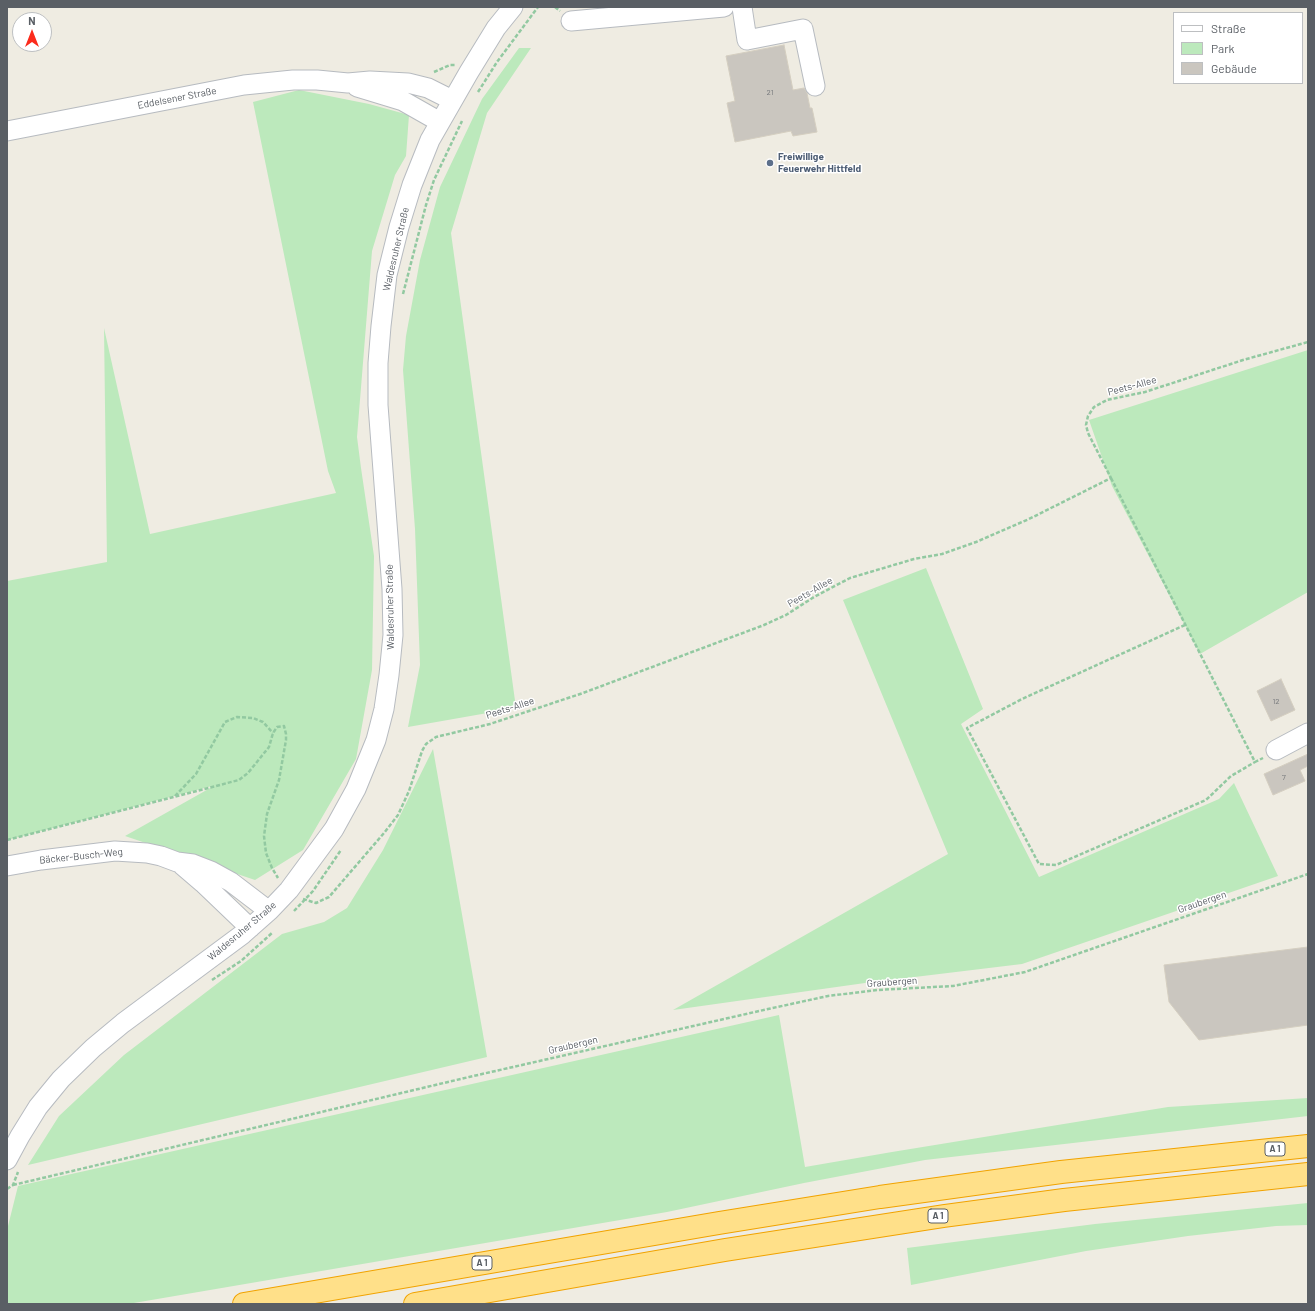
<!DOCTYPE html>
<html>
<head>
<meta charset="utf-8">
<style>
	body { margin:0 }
	#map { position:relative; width:1315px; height:1311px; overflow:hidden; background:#efece2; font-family:Barlow,sans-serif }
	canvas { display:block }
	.frame { position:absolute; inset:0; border:8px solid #5a5f65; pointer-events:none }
	.legend { position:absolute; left:1173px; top:12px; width:130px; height:72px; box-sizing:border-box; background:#fff; border:1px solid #bdbfc1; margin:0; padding:5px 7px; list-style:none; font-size:12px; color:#5a5f65 }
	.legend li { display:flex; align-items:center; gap:8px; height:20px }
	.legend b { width:20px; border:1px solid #bdbfc1 }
	.north { position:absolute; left:12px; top:12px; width:40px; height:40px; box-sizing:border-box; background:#fff; border:1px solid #bdbfc1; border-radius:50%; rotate:0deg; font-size:11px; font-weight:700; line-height:16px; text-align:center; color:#5a5f65 }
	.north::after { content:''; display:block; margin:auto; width:14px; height:18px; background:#fb2b1c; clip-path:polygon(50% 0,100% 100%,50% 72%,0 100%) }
</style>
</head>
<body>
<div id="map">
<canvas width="1315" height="1311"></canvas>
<div class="frame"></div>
<ul class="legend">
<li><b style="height:5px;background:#fff"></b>Straße</li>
<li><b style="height:11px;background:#bce9bc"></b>Park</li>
<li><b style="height:11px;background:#cac6bf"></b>Gebäude</li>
</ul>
<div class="north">N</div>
</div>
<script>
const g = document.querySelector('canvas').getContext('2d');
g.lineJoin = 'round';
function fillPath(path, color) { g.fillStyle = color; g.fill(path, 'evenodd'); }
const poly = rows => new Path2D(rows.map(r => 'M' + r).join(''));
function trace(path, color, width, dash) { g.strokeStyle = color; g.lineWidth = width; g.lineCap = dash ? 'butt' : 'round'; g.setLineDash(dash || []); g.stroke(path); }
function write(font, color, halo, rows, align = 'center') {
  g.font = font + ' Barlow,sans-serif'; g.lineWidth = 3; g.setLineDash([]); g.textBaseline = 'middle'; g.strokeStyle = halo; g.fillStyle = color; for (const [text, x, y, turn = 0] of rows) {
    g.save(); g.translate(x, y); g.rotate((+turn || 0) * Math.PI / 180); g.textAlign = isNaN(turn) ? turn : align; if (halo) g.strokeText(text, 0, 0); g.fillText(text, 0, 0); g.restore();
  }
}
fillPath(poly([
	[519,48,531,48,487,113,451,233,516,708,408,727,420,665,415,529,403,370,406,336,420,260,440,187,482,99],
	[299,90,369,104,409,115,406,156,395,175,372,251,357,437,361,468,374,556,372,670,356,759,303,850,255,880,125,836,212,787,212,786,7,840,7,581,107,562,104,328,150,534,336,493,328,471,253,102],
	[1308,350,1308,592,1200,654,1112,486,1089,420],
	[926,568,983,709,961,724,1039,877,1219,799,1234,783,1278,876,1022,964,865,983,673,1010,948,854,843,600],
	[433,749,487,1057,28,1165,59,1116,124,1055,282,934,324,922,347,908,383,850],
	[779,1015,805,1167,892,1152,1168,1107,1308,1098,1308,1116,925,1160,804,1183,667,1212,128,1304,7,1304,7,1230,18,1186],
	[1308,1203,1308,1225,1276,1226,1188,1236,1086,1251,911,1285,907,1248,1095,1224]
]), '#bce9bc');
const building = poly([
	[784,45,793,90,804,88,807,93,810,108,812,108,817,132,793,136,791,131,735,142,727,103,735,101,726,56,784,45],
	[1281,679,1295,710,1271,721,1257,691,1281,679],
	[1308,754,1308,766,1300,770,1305,781,1273,795,1264,774,1308,754],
	[1308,947,1308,1025,1199,1040,1169,1002,1164,965,1308,947]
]);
fillPath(building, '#cac6bf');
trace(building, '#d4cec0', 1);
const minor = poly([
	[742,7,747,40,803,29,815,86],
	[571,21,724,7],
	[357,87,403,101,440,122],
	[7,131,244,85,293,80,317,80,348,83,370,81,408,83,428,88,452,100],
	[1276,750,1308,733],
	[182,865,203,883,250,928],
	[7,866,41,860,115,851,147,853,161,856,177,862,193,864,211,871,231,882,269,911],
	[7,1160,20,1136,38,1107,61,1079,93,1048,123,1023,243,934,269,911,289,890,334,829,356,789,376,740,384,709,389,675,393,635,392,589,378,405,378,363,381,326,387,275,399,227,412,185,430,140,469,72,496,28,513,7]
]);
const highway = poly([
	[244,1304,719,1223,880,1197,1061,1172,1308,1146],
	[415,1304,725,1250,944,1216,1064,1200,1308,1174]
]);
trace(minor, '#b7bbc0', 21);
trace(highway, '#f1a300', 24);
trace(poly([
	[555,7,560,11],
	[434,72,450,65,455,65],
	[478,92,497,62,538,7],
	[403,294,426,205,434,180,462,121],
	[1111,478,1255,762,1263,758],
	[1185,625,1022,699,967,728,1039,864,1056,865,1206,800,1231,776,1255,762],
	[175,796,196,774,225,722,237,717,253,718,263,722,273,733],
	[7,840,239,780,248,773,269,747,273,733,277,727,284,726,286,734,286,740,279,780,267,814,264,836,266,853,272,868,278,878],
	[303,899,316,903,329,897,384,833,398,815,409,791,422,751,426,744,436,737,490,724,583,693,764,625,786,615,814,597,850,578,914,559,942,554,976,542,1029,519,1111,478,1088,433,1086,425,1088,416,1094,407,1107,400,1145,392,1243,360,1308,342],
	[294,911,313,891,341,850],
	[212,980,241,961,272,933],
	[13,1185,469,1077,768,1009,828,996,877,990,953,986,1025,972,1308,874],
	[7,1189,13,1185,18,1172]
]), '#92c9a1', 2.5, [4, 2]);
trace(minor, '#fff', 19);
trace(highway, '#ffe089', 22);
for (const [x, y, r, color] of [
	[770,163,4,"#5c6f8a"]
]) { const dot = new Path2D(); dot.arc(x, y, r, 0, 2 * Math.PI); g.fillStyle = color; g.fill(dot); trace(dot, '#fff', 1.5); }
write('8px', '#76797c', null, [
	["21",770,92],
	["12",1276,701],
	["7",1284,777]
]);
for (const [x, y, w] of [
	[1275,1149,20],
	[938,1216,20],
	[482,1263,20]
]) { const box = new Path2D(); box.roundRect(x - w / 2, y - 7, w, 14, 3); g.fillStyle = '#fff'; g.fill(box); trace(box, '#5a5f65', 1); }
write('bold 9px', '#5a5f65', null, [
	["A 1",1275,1149],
	["A 1",938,1216],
	["A 1",482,1263]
]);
write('10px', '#5a5f65', '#fff', [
	["Eddelsener Straße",177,98,-11],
	["Waldesruher Straße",396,249,-77],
	["Peets-Allee",1132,386,-15],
	["Peets-Allee",810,592,-30],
	["Waldesruher Straße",390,607,-91],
	["Peets-Allee",510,708,-18],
	["Bäcker-Busch-Weg",81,856,-6],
	["Graubergen",1202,902,-19],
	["Waldesruher Straße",242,931,-40],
	["Graubergen",892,982,-4],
	["Graubergen",573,1045,-13]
]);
write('bold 10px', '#4e5e75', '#fff', [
	["Freiwillige",778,157],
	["Feuerwehr Hittfeld",778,169]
], 'left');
</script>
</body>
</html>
